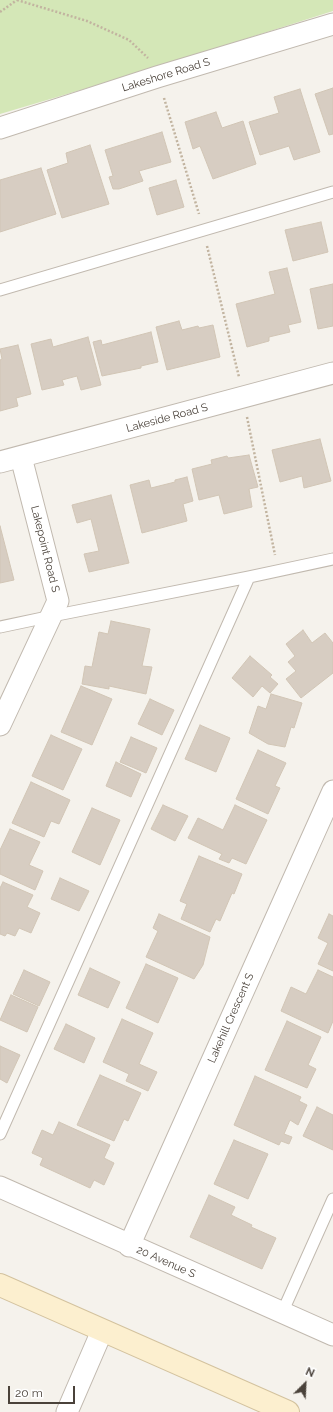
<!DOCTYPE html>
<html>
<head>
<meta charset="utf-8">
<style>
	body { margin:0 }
	#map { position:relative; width:333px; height:1412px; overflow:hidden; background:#f5f2ec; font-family:Raleway,sans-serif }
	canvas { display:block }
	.north { position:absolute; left:285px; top:1364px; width:40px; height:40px; -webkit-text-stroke:3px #fff; paint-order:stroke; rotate:24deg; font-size:11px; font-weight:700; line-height:16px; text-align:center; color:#4a423a }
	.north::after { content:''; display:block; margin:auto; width:14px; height:18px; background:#4a423a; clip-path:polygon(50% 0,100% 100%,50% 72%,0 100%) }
	.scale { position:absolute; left:8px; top:1386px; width:67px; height:18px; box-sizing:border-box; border:2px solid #4a423a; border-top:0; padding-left:5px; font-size:12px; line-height:14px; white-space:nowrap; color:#4a423a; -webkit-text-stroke:3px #fff; paint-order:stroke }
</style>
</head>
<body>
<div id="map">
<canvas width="333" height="1412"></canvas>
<div class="north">N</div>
<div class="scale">20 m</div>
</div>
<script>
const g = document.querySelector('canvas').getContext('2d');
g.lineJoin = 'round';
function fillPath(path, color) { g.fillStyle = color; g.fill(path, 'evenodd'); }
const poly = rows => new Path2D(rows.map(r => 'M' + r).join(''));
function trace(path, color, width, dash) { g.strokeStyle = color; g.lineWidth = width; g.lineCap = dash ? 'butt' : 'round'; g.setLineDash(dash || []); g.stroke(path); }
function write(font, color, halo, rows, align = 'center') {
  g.font = font + ' Raleway,sans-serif'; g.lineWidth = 3.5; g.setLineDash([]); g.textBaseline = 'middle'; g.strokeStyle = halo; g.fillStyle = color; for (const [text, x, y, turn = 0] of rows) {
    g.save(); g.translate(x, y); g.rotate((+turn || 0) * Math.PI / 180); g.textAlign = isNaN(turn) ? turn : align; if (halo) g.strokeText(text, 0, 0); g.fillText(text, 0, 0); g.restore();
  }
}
fillPath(poly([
	[0,0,333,0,333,11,148,70,0,114]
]), '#d4e7b7');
const building = poly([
	[333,88,333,134,329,135,315,94,333,88],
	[300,89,320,152,294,160,289,146,260,155,249,122,279,113,274,97,300,89],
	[216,112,222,128,243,121,256,164,213,179,200,146,193,149,185,122,216,112],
	[162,132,171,162,139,171,143,181,119,189,113,189,109,177,113,176,105,150,162,132],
	[90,145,109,204,62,218,47,170,68,163,66,153,90,145],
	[41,168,56,214,0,232,0,180,41,168],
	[176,180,184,207,157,215,149,188,176,180],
	[321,222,328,252,293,261,285,230,321,222],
	[287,268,301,322,288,325,290,332,269,337,269,341,247,347,236,304,275,294,269,272,287,268],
	[333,284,333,326,318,329,310,289,333,284],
	[179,321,182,330,198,326,199,328,213,325,220,357,167,370,156,327,179,321],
	[151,332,158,362,141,366,141,368,102,376,93,342,101,340,102,345,151,332],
	[88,337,101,385,81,390,77,376,62,380,64,385,42,390,31,344,51,339,53,347,88,337],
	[18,345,31,394,16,398,18,406,0,411,0,360,2,359,0,349,18,345],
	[320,439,331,481,304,488,302,476,280,482,272,450,320,439],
	[249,455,258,487,249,489,252,507,224,514,219,495,199,500,192,469,212,464,211,460,227,456,228,458,249,455],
	[187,477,193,501,183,504,187,521,142,533,130,485,149,480,151,488,175,482,175,480,187,477],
	[111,495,129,563,89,572,84,554,99,551,91,519,77,523,72,505,111,495],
	[0,526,14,580,0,583,0,526],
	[111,621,150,629,142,666,152,667,146,694,109,686,109,689,82,684,85,666,92,667,99,632,108,634,111,621],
	[303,630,312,643,325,633,333,643,333,673,301,698,286,679,296,671,288,662,295,656,286,644,303,630],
	[250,656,272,675,270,677,278,684,270,693,262,686,253,697,232,678,250,656],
	[81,686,112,699,92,745,61,732,81,686],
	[271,694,302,703,294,728,291,727,285,747,268,744,249,733,258,706,266,709,271,694],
	[150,699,174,710,162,735,138,724,150,699],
	[200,725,230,738,216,772,185,759,200,725],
	[51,735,82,749,63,790,32,776,51,735],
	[131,737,157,748,146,773,120,762,131,737],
	[258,750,286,763,275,786,280,788,268,814,236,799,258,750],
	[116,762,141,774,131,797,106,786,116,762],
	[31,782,70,800,59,824,51,821,44,837,12,823,31,782],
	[163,805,188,816,175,841,151,829,163,805],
	[235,805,267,820,246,864,232,858,229,863,219,859,222,854,188,838,198,818,223,830,235,805],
	[92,808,120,820,100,865,72,852,92,808],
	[10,829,40,842,29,865,43,871,35,890,0,874,0,850,10,829],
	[199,856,242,874,234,894,232,893,220,921,216,919,210,932,181,919,187,904,180,901,199,856],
	[60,878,89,891,79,911,51,899,60,878],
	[3,882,33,895,27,907,40,913,31,933,19,928,15,936,7,933,5,936,0,934,0,888,3,882],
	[159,914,210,937,203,965,194,979,146,957,158,931,153,928,159,914],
	[329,914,333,916,333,971,318,964,328,943,318,938,329,914],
	[146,964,178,978,158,1023,126,1008,146,964],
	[90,968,120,982,108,1008,78,995,90,968],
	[24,970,50,982,39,1006,13,994,24,970],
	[318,970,333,977,333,1021,328,1033,281,1011,291,987,306,994,318,970],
	[11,995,38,1007,27,1032,0,1020,11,995],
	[122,1019,153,1033,139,1064,157,1072,148,1091,126,1081,129,1074,103,1062,122,1019],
	[287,1021,321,1037,308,1065,316,1069,307,1088,265,1070,287,1021],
	[66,1024,95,1038,84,1063,54,1049,66,1024],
	[0,1046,20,1055,7,1083,0,1079,0,1046],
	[100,1075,141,1093,128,1121,124,1119,114,1141,77,1125,100,1075],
	[255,1076,301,1097,299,1101,307,1105,298,1125,290,1120,284,1134,292,1137,289,1144,281,1141,279,1145,234,1125,255,1076],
	[317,1107,333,1115,333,1150,303,1136,317,1107],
	[59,1122,110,1145,104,1158,114,1163,104,1185,94,1180,90,1188,40,1165,43,1158,32,1153,42,1130,53,1135,59,1122],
	[234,1140,268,1154,248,1199,214,1184,234,1140],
	[209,1195,235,1207,231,1215,252,1225,251,1227,276,1238,262,1269,190,1237,209,1195]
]);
fillPath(building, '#d7cdc2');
trace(building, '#d1c5b5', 1);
const lane = poly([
	[0,290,333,192],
	[0,627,52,616,249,577,333,559],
	[0,1134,249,577],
	[282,1313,333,1199]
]);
const street = poly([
	[0,128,157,77,333,24],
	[0,462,333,373],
	[0,725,58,601,21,457],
	[0,1187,333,1335],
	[129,1246,333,791],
	[67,1412,102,1331]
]);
const secondary = poly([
	[0,1285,288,1412]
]);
trace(lane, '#c1b9af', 13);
trace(street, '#c1b9af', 23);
trace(secondary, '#d3c29e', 24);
trace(poly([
	[17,0,87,21,129,40,148,58],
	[0,12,17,0],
	[164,98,199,214],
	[207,246,239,377],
	[247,417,275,555]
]), '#c2b4a0', 2.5, [2, 2]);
trace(lane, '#fff', 11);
trace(street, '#fff', 21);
trace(secondary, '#fcefcf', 22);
write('11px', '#4a423a', '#fff', [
	["Lakeshore Road S",166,75,-17],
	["Lakeside Road S",167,418,-15],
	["Lakepoint Road S",45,549,76],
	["Lakehill Crescent S",231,1018,-66],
	["20 Avenue S",166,1262,24]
]);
</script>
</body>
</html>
